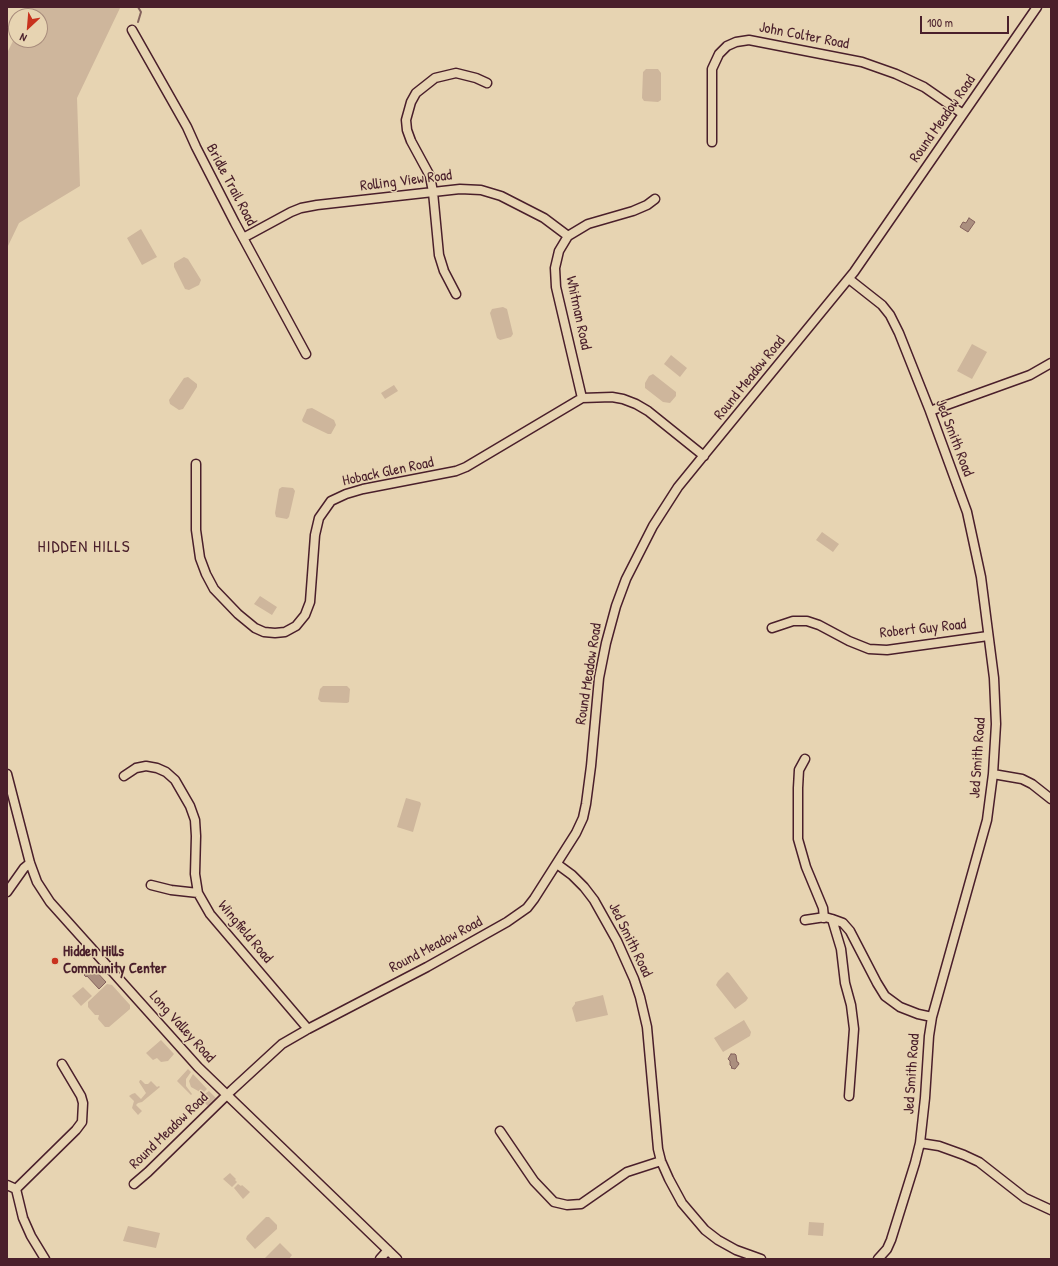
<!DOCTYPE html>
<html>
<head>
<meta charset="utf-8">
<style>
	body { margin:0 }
	#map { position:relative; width:1058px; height:1266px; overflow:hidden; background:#e7d4b2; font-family:"Patrick Hand",sans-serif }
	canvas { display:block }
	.frame { position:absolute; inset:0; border:8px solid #4a1f2b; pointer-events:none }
	.north { position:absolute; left:8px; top:8px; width:40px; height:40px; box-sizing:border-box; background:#e7d4b2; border:1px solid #a88c7c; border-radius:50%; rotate:206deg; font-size:11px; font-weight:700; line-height:16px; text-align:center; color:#4a1f2b }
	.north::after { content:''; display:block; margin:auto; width:14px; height:18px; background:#c8321e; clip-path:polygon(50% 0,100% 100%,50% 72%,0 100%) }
	.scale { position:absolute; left:920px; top:16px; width:89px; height:18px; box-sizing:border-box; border:2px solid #4a1f2b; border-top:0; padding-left:5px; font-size:12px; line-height:14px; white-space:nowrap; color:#4a1f2b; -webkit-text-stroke:3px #e7d4b2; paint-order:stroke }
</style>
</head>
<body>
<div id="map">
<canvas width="1058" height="1266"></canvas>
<div class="frame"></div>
<div class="north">N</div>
<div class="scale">100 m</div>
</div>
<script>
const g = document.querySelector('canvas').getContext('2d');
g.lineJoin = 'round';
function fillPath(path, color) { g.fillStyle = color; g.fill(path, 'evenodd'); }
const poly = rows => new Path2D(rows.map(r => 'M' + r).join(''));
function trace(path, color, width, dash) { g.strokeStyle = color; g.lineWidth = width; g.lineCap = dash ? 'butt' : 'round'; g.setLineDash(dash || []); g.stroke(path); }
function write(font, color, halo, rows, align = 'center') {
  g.font = font + ' "Patrick Hand",sans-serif'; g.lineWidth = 3; g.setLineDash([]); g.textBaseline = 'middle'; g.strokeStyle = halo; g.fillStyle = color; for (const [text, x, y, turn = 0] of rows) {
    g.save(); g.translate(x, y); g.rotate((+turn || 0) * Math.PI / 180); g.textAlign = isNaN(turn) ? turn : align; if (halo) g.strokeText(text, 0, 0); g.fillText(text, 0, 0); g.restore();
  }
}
fillPath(poly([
	[30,7,120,7,120,8,77,98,80,186,19,223,7,248,7,53,16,35,16,40,40,40,40,16,26,16],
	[646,69,658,69,661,73,661,100,658,102,644,101,642,98,643,72],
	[141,229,157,257,142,265,127,238],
	[184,257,188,259,201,280,199,285,189,290,185,289,174,267,174,263],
	[503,307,507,309,513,334,511,337,500,340,497,338,490,313,492,309],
	[972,344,987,352,972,379,957,371],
	[671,355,687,368,680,377,664,364],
	[653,374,676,392,676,396,670,403,663,402,645,388,645,383,649,376],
	[188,377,197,384,197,387,183,409,179,410,170,404,169,400,184,378],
	[394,385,398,391,385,399,381,393],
	[312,408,334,420,336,425,331,434,328,434,303,422,302,420,307,409],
	[282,487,293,488,295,491,289,517,287,519,276,517,275,513,279,489],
	[822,532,839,544,833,552,816,540],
	[260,596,277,607,272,615,254,604],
	[323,686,347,686,350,689,349,702,347,703,321,702,318,699,320,689],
	[406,798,420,802,421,804,413,832,397,827],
	[727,972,729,973,748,998,746,1001,735,1009,716,985,718,981],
	[107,984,112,985,130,1005,130,1009,109,1027,105,1027,98,1019,99,1015,95,1015,88,1007,88,1002],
	[83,987,92,996,81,1006,72,996],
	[603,995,608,1015,576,1022,572,1008,575,1004,575,1002],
	[744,1020,751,1032,750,1036,723,1052,714,1038],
	[161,1040,174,1054,168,1061,161,1062,157,1058,153,1060,146,1053],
	[188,1069,191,1072,186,1079,186,1086,192,1094,191,1095,177,1081],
	[193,1074,207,1089,204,1092,200,1092,191,1087,189,1081],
	[140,1080,141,1080,145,1084,148,1084,151,1081,157,1087,159,1086,160,1087,142,1102,138,1103,136,1105,142,1111,138,1115,132,1108,134,1101,129,1096,132,1094,135,1093,141,1099,146,1093,139,1082],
	[209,1091,216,1098,208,1106,199,1098],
	[230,1173,236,1179,235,1180,237,1182,232,1187,223,1179],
	[238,1184,241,1186,242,1185,250,1192,243,1199,234,1188],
	[266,1217,269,1217,277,1225,277,1229,255,1249,246,1239,247,1236],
	[809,1222,824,1223,823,1236,808,1235],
	[128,1226,160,1233,156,1248,123,1241],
	[280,1243,292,1255,289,1259,264,1259]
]), '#ceb69c');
const water = poly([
	[969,218,975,222,968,232,960,227,963,222,966,223,969,218],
	[92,967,106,982,99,989,87,976,86,977,84,975,92,967],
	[731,1054,735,1054,736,1055,737,1062,738,1062,739,1064,735,1069,731,1068,732,1067,730,1065,730,1061,728,1059,731,1054]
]);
fillPath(water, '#ab8f7f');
trace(water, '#84625d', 1);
trace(poly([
	[138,22,141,12,138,7]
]), '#84625d', 2);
const minor = poly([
	[132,30,187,127,196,147,235,223,306,354],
	[712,142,712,69,719,54,727,46,736,42,749,40,862,62,896,74,924,87,963,114],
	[243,238,291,212,301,208,317,205,460,189,481,190,501,196,544,218,568,236],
	[849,279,882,305,890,315,899,333,930,411,967,512,981,577,994,678,996,724,993,774,987,820,932,1017,929,1036,925,1098,920,1143,915,1163,891,1240,887,1249,878,1259],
	[456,294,444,271,439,255,433,192,430,176,411,141,407,130,406,120,411,102,416,93,435,78,456,73,476,78,487,83],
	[582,398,556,287,555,268,559,251,568,236,588,224,633,211,647,205,655,199],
	[930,411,1030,375,1051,363],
	[196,464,196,530,200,558,206,574,214,589,238,614,255,628,264,632,275,633,285,632,296,626,305,615,310,602,315,535,319,518,331,501,346,494,363,489,456,471,466,467,582,398,612,397,623,399,636,404,648,411,704,456],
	[772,628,793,621,807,621,819,625,849,641,869,649,887,650,988,636],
	[805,759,799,770,798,788,798,839,806,867,823,908,824,918],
	[7,774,30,863,37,882,50,902,198,1067,397,1259],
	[993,774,1022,779,1032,784,1051,799],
	[124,776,136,768,146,766,157,768,166,772,175,780,190,806,195,820,196,836,195,874,198,893,210,914,308,1029],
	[557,864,572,875,584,887,594,900,617,941,634,979,640,997,647,1027,658,1149,661,1161,669,1179,682,1203,705,1230,718,1240,736,1250,761,1259],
	[151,885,171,890,198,893],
	[7,892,24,868,30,863],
	[832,919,841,949,845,983,851,1005,854,1029,849,1096],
	[805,920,825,917,832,919,843,923,850,931,877,983,885,996,900,1007,918,1014,932,1017],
	[500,1131,534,1181,554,1202,567,1205,581,1204,627,1172,661,1161],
	[920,1143,939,1146,964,1155,979,1162,1025,1198,1051,1210],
	[134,1184,148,1172,232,1090,282,1044,308,1029,427,967,507,922,527,908,534,899,576,833,583,818,586,804,591,766,599,678,606,643,616,606,626,579,653,526,678,487,700,460,854,272,1037,7],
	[7,1185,16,1189,23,1218,31,1236,45,1259],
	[16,1189,76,1130,82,1122,83,1103,81,1096,62,1064],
	[380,1259,388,1250]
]);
trace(minor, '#4a1f2b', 11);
trace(minor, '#e7d4b2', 8);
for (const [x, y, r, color] of [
	[55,961,4,"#c8321e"]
]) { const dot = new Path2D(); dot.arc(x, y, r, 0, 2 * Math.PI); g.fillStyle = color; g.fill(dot); trace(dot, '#e7d4b2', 1.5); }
write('15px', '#4a1f2b', '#e7d4b2', [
	["John Colter Road",804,36,11],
	["Round Meadow Road",943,119,-55],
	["Rolling View Road",406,181,-7],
	["Bridle Trail Road",231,185,62],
	["Whitman Road",578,313,78],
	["Round Meadow Road",750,378,-51],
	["Jed Smith Road",954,438,69],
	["Hoback Glen Road",388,472,-12],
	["Robert Guy Road",923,629,-6],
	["Round Meadow Road",589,674,-81],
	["Jed Smith Road",978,758,-86],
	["Wingfield Road",245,932,50],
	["Jed Smith Road",630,940,64],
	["Round Meadow Road",436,945,-28],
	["Long Valley Road",182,1027,48],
	["Jed Smith Road",912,1074,-86],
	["Round Meadow Road",169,1131,-44]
]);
write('bold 15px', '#4a1f2b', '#e7d4b2', [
	["Hidden Hills",63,952],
	["Community Center",63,969]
], 'left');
g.letterSpacing = '1px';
write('17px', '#4a1f2b', '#e7d4b2', [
	["HIDDEN HILLS",84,547]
]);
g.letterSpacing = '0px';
</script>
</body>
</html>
